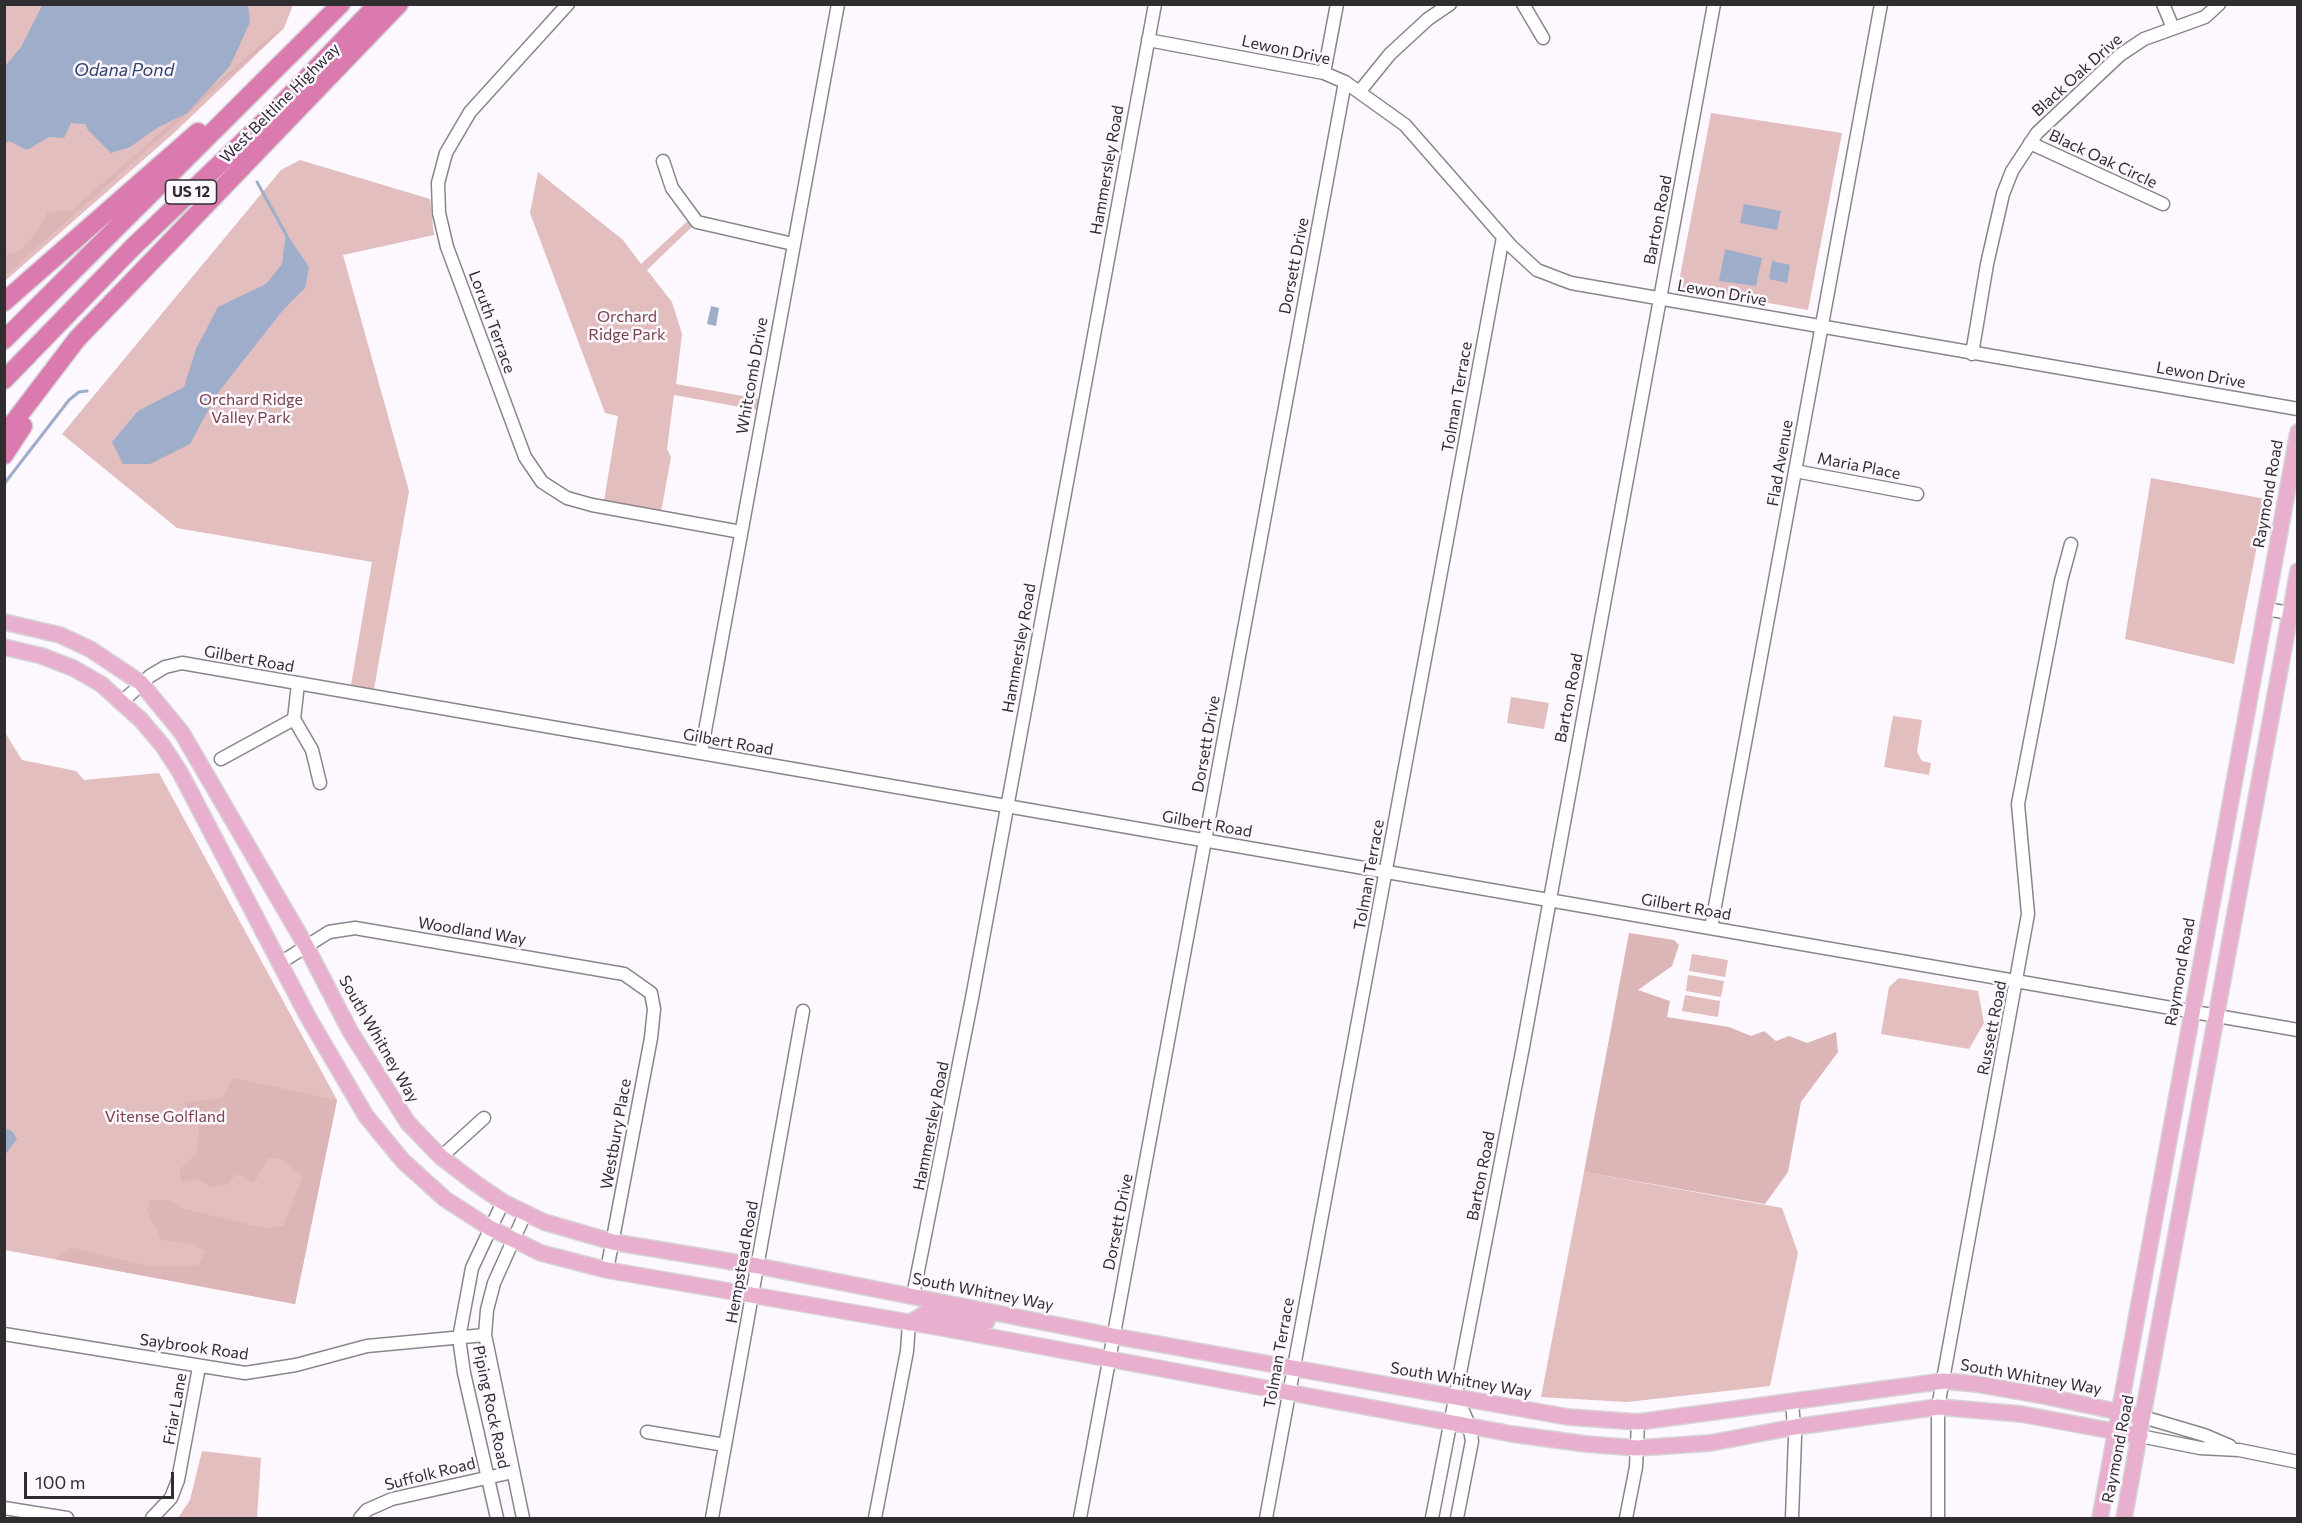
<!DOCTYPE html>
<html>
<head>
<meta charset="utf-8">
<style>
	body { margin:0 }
	#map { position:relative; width:2302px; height:1523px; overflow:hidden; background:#fdf7ff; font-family:Commissioner,sans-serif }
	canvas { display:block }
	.frame { position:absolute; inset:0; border:6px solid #2f2d30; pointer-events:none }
	.scale { position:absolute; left:24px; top:1472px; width:150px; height:27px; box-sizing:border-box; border:3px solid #2f2d30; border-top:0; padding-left:8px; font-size:18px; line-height:21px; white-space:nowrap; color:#2f2d30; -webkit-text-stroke:4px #fdf7ff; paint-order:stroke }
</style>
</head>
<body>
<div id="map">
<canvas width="2302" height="1523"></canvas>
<div class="frame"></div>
<div class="scale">100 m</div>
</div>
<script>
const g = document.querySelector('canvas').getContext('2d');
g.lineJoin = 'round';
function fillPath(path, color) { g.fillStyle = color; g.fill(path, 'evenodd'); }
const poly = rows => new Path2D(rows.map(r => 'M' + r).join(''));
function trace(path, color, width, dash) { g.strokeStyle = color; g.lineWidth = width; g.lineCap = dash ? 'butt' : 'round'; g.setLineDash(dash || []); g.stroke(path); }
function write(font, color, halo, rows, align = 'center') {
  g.font = font + ' Commissioner,sans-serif'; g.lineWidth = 5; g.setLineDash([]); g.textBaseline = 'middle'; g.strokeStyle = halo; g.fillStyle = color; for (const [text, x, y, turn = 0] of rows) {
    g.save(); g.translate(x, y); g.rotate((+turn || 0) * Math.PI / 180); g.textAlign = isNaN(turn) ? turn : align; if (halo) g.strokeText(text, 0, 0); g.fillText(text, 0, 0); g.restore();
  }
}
fillPath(poly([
	[4,5,293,5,284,28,174,133,5,281],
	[1711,113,1842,133,1808,310,1678,287],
	[300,160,430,199,434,235,343,255,409,491,374,689,351,685,372,562,177,528,62,434,281,170],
	[538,172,623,240,641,264,692,217,697,222,647,270,672,302,682,334,676,384,759,399,757,410,674,395,667,449,671,457,661,512,604,501,618,416,605,413,530,213],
	[2151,478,2266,499,2234,664,2125,639],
	[1511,697,1549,703,1544,729,1507,723],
	[1893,716,1922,720,1917,752,1922,761,1931,763,1929,775,1884,767],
	[4,731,22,760,76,771,84,780,159,773,337,1100,295,1304,5,1250],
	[1692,954,1728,960,1725,977,1689,971],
	[1688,975,1724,981,1721,997,1686,991],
	[1899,978,1978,991,1984,1023,1969,1049,1881,1034,1889,987],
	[1685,995,1720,1001,1718,1017,1682,1011],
	[1584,1172,1782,1208,1798,1253,1770,1386,1627,1402,1541,1397],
	[202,1451,261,1458,257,1518,178,1518,190,1500]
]), '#e2bebf');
fillPath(poly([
	[284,28,5,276,5,255,21,250,35,234,48,212,72,210,268,38],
	[1629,933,1674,940,1679,945,1672,966,1638,990,1670,1001,1667,1017,1729,1027,1751,1036,1764,1031,1776,1041,1789,1036,1807,1043,1836,1032,1838,1052,1801,1102,1788,1172,1765,1204,1584,1172],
	[233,1078,337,1100,295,1304,55,1259,72,1248,144,1265,199,1265,205,1251,194,1244,162,1240,147,1211,150,1200,169,1200,185,1209,263,1228,283,1226,303,1176,279,1158,268,1159,254,1183,236,1174,227,1185,212,1187,195,1179,181,1183,180,1169,197,1154,199,1128,184,1102,222,1098]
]), '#dcb6b7');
fillPath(poly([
	[43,4,248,5,250,22,230,66,187,113,157,128,130,147,111,153,88,130,85,124,71,123,64,138,49,137,27,150,9,141,5,144,5,66,21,47],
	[1744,204,1781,211,1777,230,1740,223],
	[286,233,309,267,305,288,283,310,217,394,190,444,150,464,123,464,112,442,138,411,184,387,196,349,218,307,266,284,282,264],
	[1725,249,1762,258,1756,286,1719,281],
	[1772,261,1790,265,1787,283,1769,279],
	[711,306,719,308,716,326,707,324],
	[5,1128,12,1131,17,1139,5,1155]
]), '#9eadc9');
trace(poly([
	[257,182,287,236],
	[4,484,69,400,79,392,87,391]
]), '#9eadc9', 3);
const minor = poly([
	[568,4,470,112,446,153,438,183,439,213,447,247,525,457,542,482,567,498,592,505,741,532],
	[1523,4,1543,38],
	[2163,4,2173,28],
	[1148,40,1324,73,1345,82,1405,125,1511,246,1537,270,1571,283,2298,409],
	[1324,73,1337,4],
	[1360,91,1390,54,1428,19,1450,4],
	[2030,143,2163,204],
	[663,161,672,188,697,222,793,244],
	[1972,354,1987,264,2003,194,2012,171,2037,133,2120,55,2144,39,2205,17,2219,4],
	[1795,471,1917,494],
	[2266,609,2290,613,2298,618],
	[298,684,294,719,312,750,320,783],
	[123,701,150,676,165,667,182,663,2298,1030],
	[701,753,838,4],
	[221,759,294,719],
	[1711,928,1881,4],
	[280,963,329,932,355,928,624,974,651,993,654,1009,651,1038,607,1270],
	[441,1157,484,1118],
	[913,1296,972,998,1155,4],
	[4,1334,245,1373,296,1365,367,1346,485,1335],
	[1457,1397,1469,1425,1472,1441,1457,1518],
	[1792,1403,1795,1437,1792,1518],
	[2143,1417,2204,1435,2230,1446],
	[647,1432,725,1445],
	[2140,1436,2200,1448,2239,1450,2298,1462],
	[4,1508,67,1518],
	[152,1518,171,1498,178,1480,199,1367],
	[360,1518,367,1510,392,1499,513,1472],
	[497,1518,464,1373,459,1338,472,1268,503,1202],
	[523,1518,485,1335,487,1310,494,1283,525,1214],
	[712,1518,803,1011],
	[875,1518,907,1351,909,1323],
	[1080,1518,1345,82],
	[1266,1518,1503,237],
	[1432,1518,1522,1052,1714,4],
	[1626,1518,1636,1467,1638,1422],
	[1938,1518,1938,1407,2028,914,2018,804,2061,581,2071,544]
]);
const major = poly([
	[4,622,60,635,90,649,141,683,182,733,306,946,350,1031,408,1123,441,1157,475,1183,503,1202,544,1222,613,1242,758,1266,1113,1336,1568,1417,1638,1422,1944,1381,1976,1384,2044,1396,2143,1417],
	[4,647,42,656,73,668,101,684,141,720,163,746,181,774,308,1017,366,1116,403,1161,445,1199,490,1228,541,1253,607,1270,948,1329,1512,1434,1586,1444,1637,1448,1710,1443,1795,1427,1938,1407,2021,1414,2140,1436],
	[909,1323,926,1313,987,1321],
	[2100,1518,2298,432],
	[2124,1518,2298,571]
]);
const highway = poly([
	[4,302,198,132],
	[4,340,341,4],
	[4,380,133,247,274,112,378,4],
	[4,435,77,339,399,4],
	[4,455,23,426]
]);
trace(minor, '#8a858c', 15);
trace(major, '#d5d5d6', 18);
trace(highway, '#d5d5d6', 21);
trace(minor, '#fff', 12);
trace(major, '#e9afce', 15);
trace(highway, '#da7aae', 18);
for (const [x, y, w] of [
	[191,192,51]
]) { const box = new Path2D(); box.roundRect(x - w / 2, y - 12, w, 24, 4.5); g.fillStyle = '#fdf7ff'; g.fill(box); trace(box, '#2f2d30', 1.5); }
write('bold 15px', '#2f2d30', null, [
	["US 12",191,192]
]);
write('16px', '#2f2d30', '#fdf7ff', [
	["Lewon Drive",1286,50,12],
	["Black Oak Drive",2077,75,-42],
	["West Beltline Highway",280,103,-45],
	["Black Oak Circle",2103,159,25],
	["Hammersley Road",1107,170,-80],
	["Barton Road",1658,220,-79],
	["Dorsett Drive",1294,266,-79],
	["Lewon Drive",1722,293,10],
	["Loruth Terrace",492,322,70],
	["Lewon Drive",2201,375,10],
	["Whitcomb Drive",752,376,-80],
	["Tolman Terrace",1457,397,-80],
	["Flad Avenue",1780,463,-80],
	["Maria Place",1859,466,11],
	["Raymond Road",2268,494,-80],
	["Hammersley Road",1019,648,-80],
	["Gilbert Road",249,659,10],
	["Barton Road",1569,698,-79],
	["Gilbert Road",728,742,10],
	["Dorsett Drive",1206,744,-80],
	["Gilbert Road",1207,824,10],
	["Tolman Terrace",1369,875,-80],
	["Gilbert Road",1686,907,10],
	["Woodland Way",472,931,9],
	["Raymond Road",2180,972,-80],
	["Russett Road",1992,1028,-79],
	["South Whitney Way",379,1039,60],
	["Hammersley Road",931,1126,-79],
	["Westbury Place",616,1134,-80],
	["Barton Road",1481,1176,-79],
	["Dorsett Drive",1118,1222,-79],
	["Hempstead Road",742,1262,-80],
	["South Whitney Way",983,1292,11],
	["Saybrook Road",194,1347,8],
	["Tolman Terrace",1279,1353,-80],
	["South Whitney Way",2031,1377,10],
	["South Whitney Way",1461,1380,10],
	["Piping Rock Road",491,1407,78],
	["Friar Lane",175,1409,-80],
	["Raymond Road",2118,1449,-79],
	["Suffolk Road",430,1474,-14]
]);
write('16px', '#794448', '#fdf7ff', [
	["Orchard",627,317],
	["Ridge Park",627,335],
	["Orchard Ridge",251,400],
	["Valley Park",251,418],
	["Vitense Golfland",165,1117]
]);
write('italic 18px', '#2e446b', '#fdf7ff', [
	["Odana Pond",124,70]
]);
</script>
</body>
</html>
